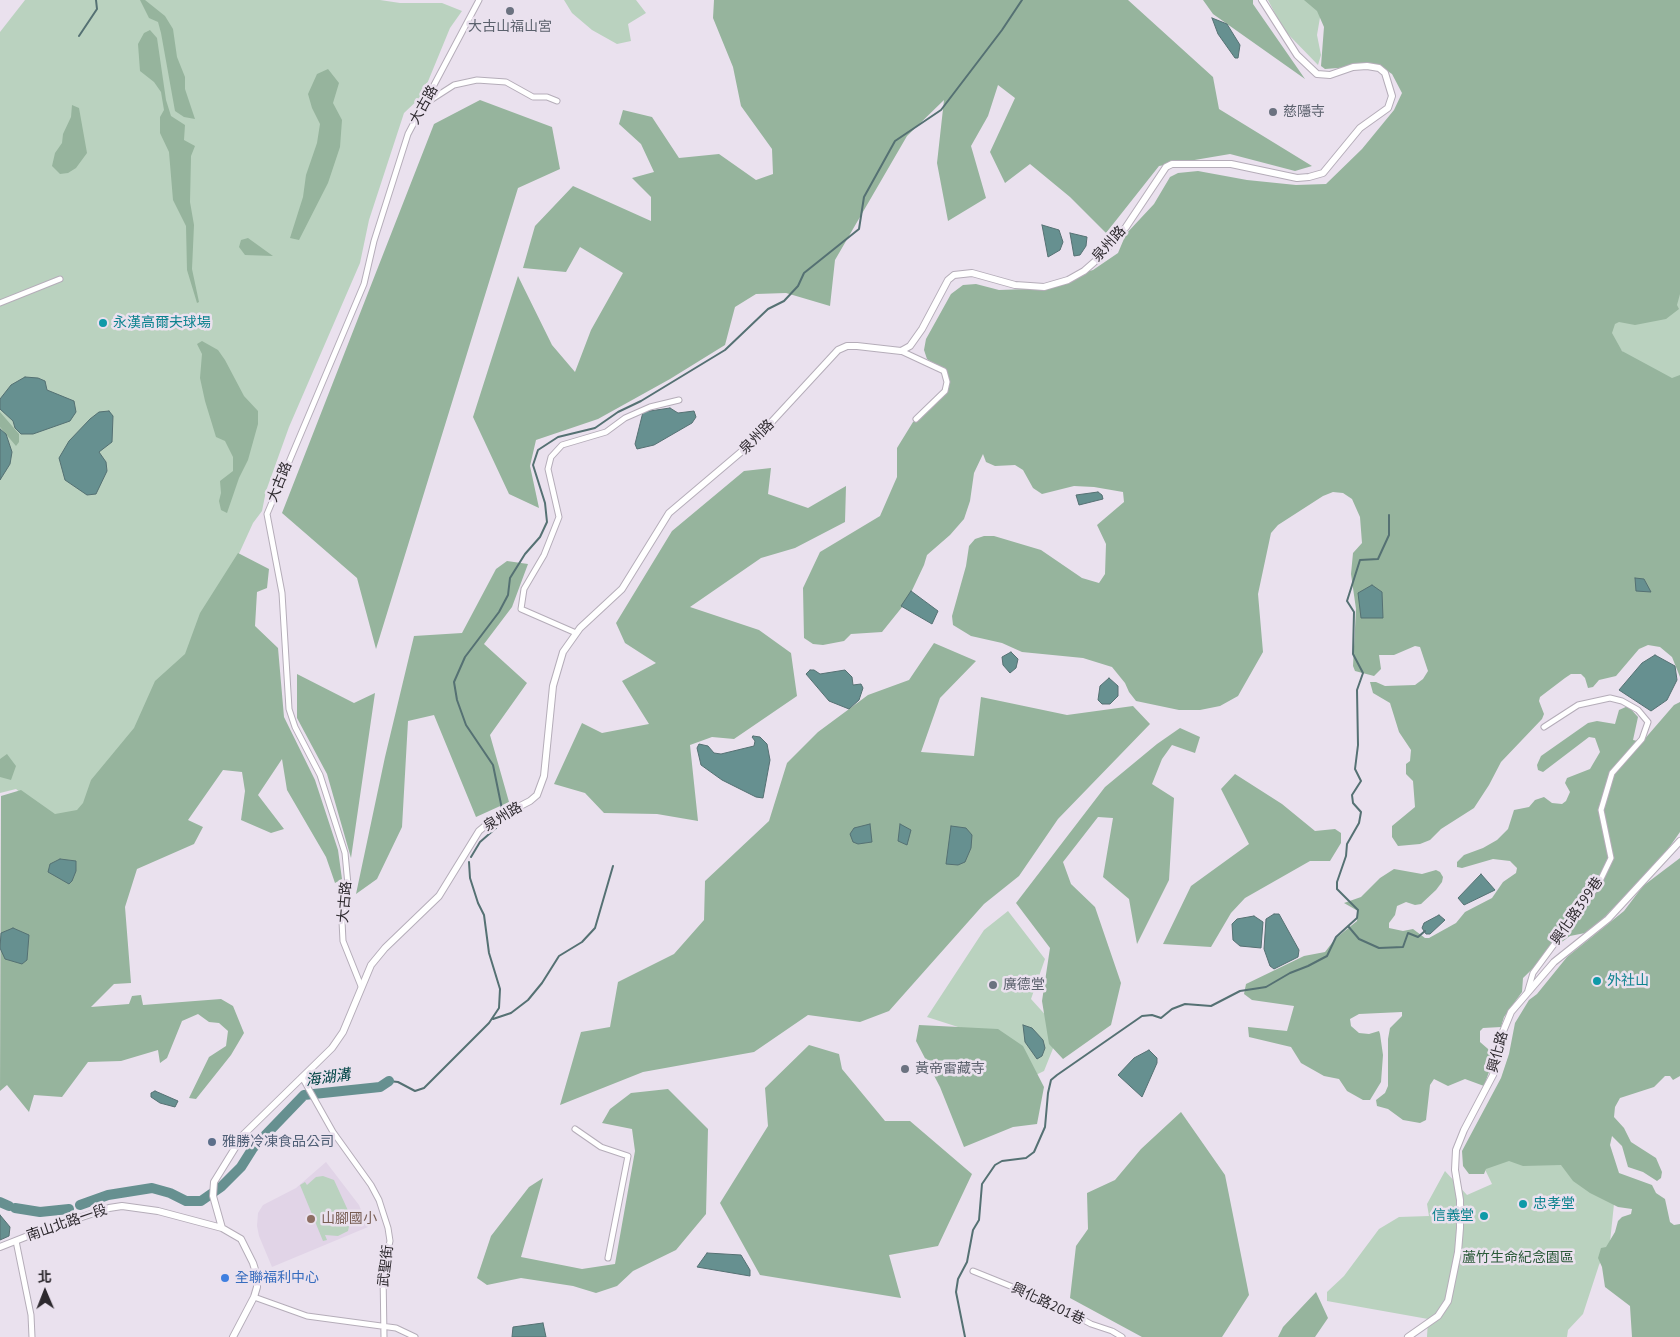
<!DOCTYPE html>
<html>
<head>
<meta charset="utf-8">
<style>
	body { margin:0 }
	#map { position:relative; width:1680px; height:1337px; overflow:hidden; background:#eae1ee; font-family:"PT Sans","Noto Sans TC",sans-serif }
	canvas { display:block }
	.north { position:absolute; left:20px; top:1267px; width:50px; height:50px; -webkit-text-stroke:4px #eae1ee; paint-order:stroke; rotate:359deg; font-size:14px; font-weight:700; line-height:20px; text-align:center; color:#2d292e }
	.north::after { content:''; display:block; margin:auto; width:18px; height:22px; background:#2d292e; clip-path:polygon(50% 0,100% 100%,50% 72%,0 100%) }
</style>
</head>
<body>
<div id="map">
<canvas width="1680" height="1337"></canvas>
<div class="north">北</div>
</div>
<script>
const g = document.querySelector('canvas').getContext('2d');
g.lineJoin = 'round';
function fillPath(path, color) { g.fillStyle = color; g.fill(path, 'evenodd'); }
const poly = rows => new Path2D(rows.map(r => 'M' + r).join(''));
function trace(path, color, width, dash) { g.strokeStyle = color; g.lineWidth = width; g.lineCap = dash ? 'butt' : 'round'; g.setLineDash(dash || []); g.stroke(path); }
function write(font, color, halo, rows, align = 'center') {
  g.font = font + ' "PT Sans","Noto Sans TC",sans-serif'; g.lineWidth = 5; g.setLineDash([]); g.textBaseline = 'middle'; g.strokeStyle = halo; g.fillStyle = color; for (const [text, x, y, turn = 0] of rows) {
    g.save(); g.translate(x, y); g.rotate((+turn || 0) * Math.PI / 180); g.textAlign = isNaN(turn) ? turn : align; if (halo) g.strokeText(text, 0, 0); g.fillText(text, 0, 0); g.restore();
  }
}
fillPath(poly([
	[326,1162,359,1205,368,1227,272,1267,259,1236,257,1226,258,1213,263,1205,296,1188]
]), '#e1d4e7');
fillPath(poly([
	[25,0,380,0,400,3,442,3,462,11,450,28,422,96,404,113,369,220,360,263,289,427,266,491,262,511,253,523,200,639,85,812,51,818,16,789,0,793,0,32],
	[564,0,636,0,646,13,628,24,631,41,617,44,592,30,572,13],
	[1268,0,1323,0,1317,35,1321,55,1318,65,1283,29],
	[1680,266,1680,386,1639,367,1585,316],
	[1008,911,1045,959,1031,999,1060,1031,1044,1071,1001,1092,1011,1044,927,1017,984,930],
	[1541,1144,1614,1204,1610,1242,1599,1265,1583,1314,1568,1330,1567,1337,1427,1337,1428,1319,1327,1301,1327,1292,1344,1276,1379,1229,1399,1217,1429,1216,1427,1204,1445,1171,1467,1195,1492,1184,1479,1157],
	[323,1176,334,1180,351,1217,348,1231,338,1236,325,1235,327,1240,323,1241,300,1185,305,1182,307,1185,316,1177]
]), '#bad2bf');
fillPath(poly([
	[140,0,145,0,165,16,173,29,177,57,185,77,185,89,195,119,184,117,175,111,161,33,158,22,149,18],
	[714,0,1128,0,1213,77,1219,109,1312,166,1295,171,1230,154,1159,166,1106,233,1070,197,1030,164,1005,183,990,152,1015,98,998,85,988,116,971,146,986,198,948,221,937,163,944,100,907,136,835,260,830,306,786,293,756,294,735,307,725,345,670,379,598,419,536,440,530,466,539,508,509,494,473,417,518,276,552,345,575,372,591,330,623,273,580,247,566,272,523,268,535,226,573,186,651,221,651,197,632,178,654,172,641,144,619,124,623,110,652,117,679,158,719,154,756,180,773,174,772,149,741,106,733,67,713,18],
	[1203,0,1253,0,1253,4,1305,79,1213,14],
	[1304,0,1680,0,1680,294,1677,305,1679,309,1666,319,1635,325,1619,322,1615,324,1612,333,1622,351,1672,378,1680,375,1680,677,1672,657,1660,647,1648,645,1639,649,1616,676,1599,680,1593,687,1588,688,1585,678,1581,674,1571,674,1565,678,1540,697,1539,701,1544,714,1542,719,1501,762,1489,785,1474,808,1441,829,1430,840,1420,844,1398,846,1392,837,1392,826,1415,807,1413,781,1406,774,1406,764,1410,761,1411,750,1399,732,1390,703,1373,693,1370,682,1376,682,1385,686,1415,685,1423,679,1428,671,1420,647,1415,646,1394,655,1379,655,1381,669,1374,676,1355,671,1353,666,1356,609,1351,574,1353,553,1362,543,1360,517,1352,499,1343,493,1333,492,1323,496,1278,525,1271,533,1258,594,1263,652,1238,696,1220,706,1200,710,1179,710,1136,701,1129,692,1125,683,1112,667,1083,658,1022,652,1002,643,971,636,953,625,952,616,966,566,969,546,975,539,984,536,994,536,1041,550,1082,578,1099,583,1105,574,1106,544,1097,525,1124,502,1123,492,1094,487,1074,486,1042,494,1033,488,1023,470,1015,465,995,466,986,462,983,454,974,473,970,501,964,519,950,535,927,555,924,565,907,601,882,632,851,634,844,641,823,645,813,644,804,638,803,588,820,552,880,516,897,477,897,448,913,422,942,398,948,379,943,370,927,359,924,350,926,339,951,294,963,285,976,284,999,290,1028,289,1093,270,1118,253,1126,234,1154,204,1170,177,1178,173,1198,171,1247,180,1296,185,1326,184,1362,149,1394,110,1402,93,1392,74,1383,68,1351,67,1325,69,1321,66,1324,27,1317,11],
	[150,30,157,38,166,100,171,116,185,125,184,140,195,146,191,156,190,202,194,225,192,269,199,302,197,303,187,270,186,226,173,200,169,152,160,133,160,117,164,110,161,92,154,82,140,71,138,44,144,33],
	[328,69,339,83,333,103,342,120,340,147,328,183,299,240,290,238,303,197,306,175,317,143,320,124,312,108,308,94,317,74],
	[480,100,552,127,560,169,518,188,376,649,357,578,282,513,434,124],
	[72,105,79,108,87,153,76,168,68,173,60,174,52,166,55,153,62,143,63,134,71,117],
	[248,238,266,251,273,256,245,255,239,247,241,240],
	[202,341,218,350,225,360,244,396,258,411,258,424,248,460,239,478,227,513,221,510,219,501,221,493,220,481,233,471,233,457,225,441,216,437,205,401,200,378,202,354,197,344],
	[0,412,19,434,19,442,16,446,0,427],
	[771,468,768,494,808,508,846,486,845,522,795,548,761,558,690,607,759,630,791,653,797,696,734,739,712,737,690,745,698,821,657,814,604,813,585,793,554,784,582,723,602,733,649,724,622,681,656,663,625,643,616,623,672,531,744,471],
	[238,553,269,569,267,588,257,592,255,626,278,648,284,717,315,780,338,850,342,879,335,883,326,857,287,790,282,759,258,795,284,829,271,833,241,820,245,791,242,772,223,770,188,820,203,827,194,844,137,869,125,907,131,983,114,984,91,1007,129,1004,132,996,141,995,143,1005,221,999,233,1006,244,1033,231,1055,196,1099,189,1098,209,1057,226,1046,228,1031,219,1023,209,1022,198,1014,182,1021,167,1058,160,1063,158,1050,121,1061,88,1062,62,1097,34,1095,29,1112,7,1085,0,1091,1,796,21,790,55,814,77,810,83,803,91,780,134,728,155,681,185,654,200,613],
	[507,561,528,564,512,607,484,644,527,683,490,735,509,802,476,817,434,715,408,721,402,827,377,879,356,894,385,757,414,636,462,633,496,569],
	[934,643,976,661,940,698,921,752,974,756,981,697,1067,715,1133,706,1150,724,1058,819,1019,876,984,904,889,1011,860,1022,808,1015,754,1052,643,1072,560,1105,581,1032,610,1027,618,982,674,954,704,920,705,881,769,821,787,763,818,732,868,695,909,680],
	[297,674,354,703,375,693,351,858,327,774,297,718],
	[1680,702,1680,832,1661,859,1590,932,1570,936,1555,947,1523,978,1522,992,1504,1017,1501,1027,1483,1028,1480,1031,1480,1042,1495,1055,1484,1086,1465,1079,1448,1086,1434,1079,1430,1085,1426,1120,1420,1123,1403,1120,1388,1109,1377,1106,1376,1100,1385,1093,1388,1086,1388,1039,1390,1028,1402,1016,1402,1012,1359,1014,1350,1019,1351,1026,1359,1033,1369,1034,1379,1031,1380,1034,1383,1055,1381,1082,1370,1100,1363,1100,1347,1091,1339,1079,1324,1076,1301,1063,1291,1047,1249,1037,1248,1027,1287,1031,1294,1006,1252,1000,1244,994,1246,984,1304,956,1325,952,1335,939,1357,921,1358,911,1344,903,1361,897,1380,878,1394,869,1422,874,1436,870,1440,872,1443,877,1442,882,1436,890,1421,904,1415,905,1406,902,1397,906,1395,915,1389,923,1389,928,1403,931,1413,929,1425,938,1429,938,1456,923,1465,912,1492,898,1503,882,1516,873,1517,868,1510,861,1493,859,1462,868,1457,867,1457,862,1464,855,1483,848,1497,840,1508,829,1514,810,1529,807,1535,800,1544,797,1552,803,1562,804,1566,801,1570,792,1565,783,1567,778,1590,769,1600,752,1595,738,1589,737,1543,772,1538,770,1537,765,1541,756,1588,723,1597,721,1615,724,1619,710,1628,706,1638,717,1633,740,1642,742,1674,705],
	[1180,728,1200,737,1195,753,1172,745,1162,759,1152,784,1174,798,1169,880,1137,944,1129,899,1103,877,1113,818,1098,817,1063,862,1071,884,1095,907,1121,983,1111,1025,1063,1059,1049,1044,1042,1001,1050,948,1016,903,1105,787,1157,744],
	[7,754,16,766,11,780,0,777,0,759],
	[1235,774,1282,804,1315,831,1335,829,1341,833,1341,843,1330,861,1310,861,1245,898,1231,913,1211,947,1163,944,1191,886,1249,844,1221,789],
	[1680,858,1680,1076,1673,1080,1670,1076,1665,1076,1654,1087,1620,1098,1615,1107,1614,1117,1624,1128,1631,1142,1656,1158,1662,1172,1661,1178,1657,1181,1643,1172,1628,1167,1622,1146,1612,1136,1610,1145,1619,1173,1652,1185,1656,1193,1665,1199,1670,1222,1674,1225,1680,1224,1680,1337,1632,1337,1630,1306,1605,1287,1602,1267,1598,1258,1601,1248,1606,1247,1615,1232,1618,1221,1622,1217,1631,1214,1632,1209,1618,1207,1590,1193,1573,1181,1561,1165,1523,1166,1509,1161,1486,1169,1484,1174,1469,1174,1463,1166,1462,1151,1501,1078,1509,1054,1515,1023,1529,1000,1537,994,1567,957,1624,911,1643,886],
	[919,1025,998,1029,1023,1046,1044,1087,1037,1124,1013,1127,964,1147,940,1087,916,1041],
	[809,1045,839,1054,842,1069,885,1121,910,1121,972,1174,938,1246,889,1255,901,1298,760,1275,720,1203,768,1126,765,1088],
	[668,1089,708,1129,706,1214,676,1250,633,1271,617,1286,596,1293,573,1286,521,1278,487,1285,477,1278,491,1236,529,1187,543,1178,521,1257,582,1269,615,1264,635,1151,632,1129,602,1123,610,1109,631,1093],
	[1181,1112,1225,1175,1249,1295,1222,1337,1142,1337,1070,1298,1076,1246,1088,1229,1087,1193,1115,1180,1141,1149],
	[1316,1292,1328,1318,1315,1337,1278,1337,1283,1327]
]), '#96b49d');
const water = poly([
	[1212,18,1227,24,1240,45,1238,58,1235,58,1218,34,1212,18],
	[1042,225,1059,230,1063,242,1060,250,1048,257,1042,225],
	[1070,233,1087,237,1086,246,1080,255,1074,256,1070,233],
	[25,377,38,378,45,381,47,390,74,401,76,412,70,421,33,434,21,434,15,428,13,421,0,409,0,399,11,385,25,377],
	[670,408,678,413,694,411,696,417,692,423,654,445,637,449,635,444,643,412,670,408],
	[109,411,113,416,112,442,99,452,106,462,107,471,96,494,87,495,65,480,59,458,69,441,90,419,99,412,109,411],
	[0,429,6,434,12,452,10,464,0,480,0,429],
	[1098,492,1102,495,1103,499,1079,505,1076,495,1098,492],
	[1635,578,1644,579,1651,592,1636,591,1635,578],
	[1372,585,1382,592,1383,618,1361,618,1358,593,1372,585],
	[911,591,938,611,932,624,901,606,911,591],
	[1011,652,1018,659,1016,668,1010,673,1003,665,1002,657,1011,652],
	[1655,655,1675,666,1677,680,1667,700,1651,711,1619,690,1642,663,1655,655],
	[810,670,814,670,820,674,845,670,852,677,853,685,861,684,863,688,859,700,849,709,829,701,806,674,810,670],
	[1109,678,1118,686,1118,696,1110,704,1102,704,1098,700,1100,686,1109,678],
	[753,736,760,737,767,744,770,760,763,798,756,797,722,780,701,765,697,748,699,744,708,746,714,753,721,754,754,746,755,741,752,737,753,736],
	[870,824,872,842,858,844,853,842,850,834,854,828,870,824],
	[900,824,911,830,907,845,898,841,900,824],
	[951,826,966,828,972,835,971,848,965,862,958,865,946,864,951,826],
	[60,859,76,861,76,871,72,881,69,884,48,872,50,864,60,859],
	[1481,874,1495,890,1464,905,1458,898,1481,874],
	[1274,914,1279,914,1299,950,1298,957,1274,969,1270,966,1264,949,1266,919,1274,914],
	[1439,915,1445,920,1430,934,1426,934,1422,928,1424,923,1439,915],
	[1254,916,1263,922,1261,948,1240,946,1233,940,1232,924,1237,919,1254,916],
	[13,928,29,935,27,960,22,964,5,959,0,948,1,933,13,928],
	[1023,1025,1032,1028,1043,1040,1045,1048,1042,1056,1037,1059,1025,1042,1023,1025],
	[1149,1050,1157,1058,1157,1063,1142,1097,1118,1075,1134,1058,1149,1050],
	[155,1091,178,1101,175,1107,160,1103,151,1097,151,1093,155,1091],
	[0,1215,10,1227,9,1236,0,1240,0,1215],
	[707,1253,741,1255,750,1270,750,1276,697,1267,707,1253],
	[543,1323,546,1337,512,1337,513,1327,543,1323]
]);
fillPath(water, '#669090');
trace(water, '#557173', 1);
trace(poly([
	[79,36,97,9,96,0],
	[502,809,493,765,466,725,457,700,454,682,465,657,499,612,508,595,510,578,525,554,540,537,547,522,545,503,533,465,538,450,558,437,595,428,618,412,641,401,725,350,768,309,784,301,798,286,804,273,859,229,864,197,895,141,941,110,1002,30,1022,0],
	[471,857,480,842,496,828,500,819],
	[1348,926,1359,939,1379,948,1403,947,1408,933,1418,937,1425,931],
	[493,1019,511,1013,528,1000,542,983,559,956,582,942,595,928,613,866],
	[389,1081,398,1082,415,1091,424,1088,489,1023,499,1008,500,989,489,953,484,915,478,903,470,878,469,862],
	[965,1337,956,1292,958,1279,967,1262,973,1230,979,1220,982,1184,995,1165,1002,1161,1026,1158,1034,1152,1045,1127,1048,1093,1051,1080,1057,1075,1142,1016,1152,1015,1161,1018,1172,1009,1185,1004,1211,1006,1240,991,1266,987,1290,973,1308,966,1327,956,1336,937,1357,918,1358,910,1337,889,1337,882,1346,856,1347,844,1359,823,1361,812,1353,803,1352,795,1361,781,1355,769,1358,745,1357,690,1363,673,1353,654,1354,612,1347,601,1360,560,1378,559,1389,535,1389,515]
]), '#557173', 2);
trace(poly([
	[0,1202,9,1206],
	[80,1205,108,1195,152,1188,170,1193,186,1201,201,1201,221,1187,241,1167,253,1148,304,1095,380,1087,389,1081],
	[15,1208,40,1212,69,1209]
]), '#669090', 10);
const minor = poly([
	[426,103,454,85,477,80,506,82,533,97,547,97,557,101],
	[0,303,60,279],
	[901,351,944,371,947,382,945,391,916,419],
	[576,633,521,609,524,589,544,555,559,517,548,469,551,457,562,445,606,432,625,418,650,407,679,400],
	[361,986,343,941,342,921,348,885,345,853,320,775,295,727,289,709,282,593,267,514,364,284,374,241,408,134,479,0],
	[1528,990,1533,973,1598,885,1611,858,1601,810,1612,773,1642,739,1648,722,1638,710,1622,701,1610,698,1578,705,1544,727],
	[302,1077,333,1132,371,1185,379,1200,388,1228,390,1241,383,1272,384,1337],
	[575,1129,601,1147,628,1156,608,1258],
	[16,1241,31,1315,32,1337],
	[973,1271,1050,1302,1091,1324,1112,1331,1122,1337],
	[254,1297,307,1316,396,1328,415,1337]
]);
const tertiary = poly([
	[222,1228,213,1196,214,1182,243,1135,332,1048,343,1032,371,965,385,948,439,896,479,831,491,821,530,801,537,795,544,776,553,686,563,652,580,628,622,589,669,513,754,441,838,350,847,346,857,346,901,351,910,346,922,329,948,280,954,275,972,273,1015,285,1030,286,1044,287,1068,280,1084,271,1100,257,1126,227,1166,167,1172,164,1231,164,1297,178,1309,177,1323,173,1360,128,1388,108,1392,96,1385,73,1379,68,1367,66,1353,67,1330,75,1317,74,1297,55,1262,0],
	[0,1247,43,1230,109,1208,122,1206,158,1211,222,1228,241,1239,253,1263,257,1276,257,1287,254,1297,233,1337],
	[1408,1337,1438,1316,1448,1301,1458,1252,1460,1228,1460,1200,1455,1170,1456,1150,1464,1130,1493,1075,1502,1034,1511,1012,1554,962,1608,919,1680,841]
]);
trace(minor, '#b5adb9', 7);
trace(tertiary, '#b5adb9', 8);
trace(minor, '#fff', 5);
trace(tertiary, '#fff', 6);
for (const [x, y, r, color] of [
	[510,11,5,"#6b7280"],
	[1273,112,5,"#6b7280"],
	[103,323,5,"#0f9aa8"],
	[1597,981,5,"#0f9aa8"],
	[993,985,5,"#6b7280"],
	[905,1069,5,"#6b7280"],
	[212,1142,5,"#5c6f8a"],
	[1523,1204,5,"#0f9aa8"],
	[1484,1216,5,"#0f9aa8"],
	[311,1219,5,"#8d6e63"],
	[225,1278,5,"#3f7fe0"]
]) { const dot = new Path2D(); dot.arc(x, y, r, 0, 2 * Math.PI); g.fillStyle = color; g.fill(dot); trace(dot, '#eae1ee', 2); }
write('14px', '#5b616d', '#eae1ee', [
	["大古山福山宮",510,27,"center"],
	["慈隱寺",1283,112],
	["廣德堂",1003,985],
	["黃帝雷藏寺",915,1069]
], 'left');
write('14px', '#2d292e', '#eae1ee', [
	["大古路",424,105,-61],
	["泉州路",1109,244,-48],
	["泉州路",757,437,-45],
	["大古路",280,482,-68],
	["泉州路",503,817,-31],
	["大古路",345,902,-85],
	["興化路399巷",1577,911,-55],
	["興化路",1498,1052,-75],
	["南山北路一段",67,1223,-19],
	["武聖街",386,1266,-83],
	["興化路201巷",1048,1304,25]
]);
write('14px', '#0d838f', '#eae1ee', [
	["永漢高爾夫球場",113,323],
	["外社山",1607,981],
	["忠孝堂",1533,1204],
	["信義堂",1474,1216,"right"]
], 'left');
write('14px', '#4e5e75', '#eae1ee', [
	["雅勝冷凍食品公司",222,1142]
], 'left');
write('14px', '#785e54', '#eae1ee', [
	["山腳國小",321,1219]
], 'left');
write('14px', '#2b5a39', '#eae1ee', [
	["蘆竹生命紀念園區",1518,1258]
]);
write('14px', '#366cbe', '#eae1ee', [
	["全聯福利中心",235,1278]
], 'left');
write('italic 15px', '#004445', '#eae1ee', [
	["海湖溝",328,1078,-8]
]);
</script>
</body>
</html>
